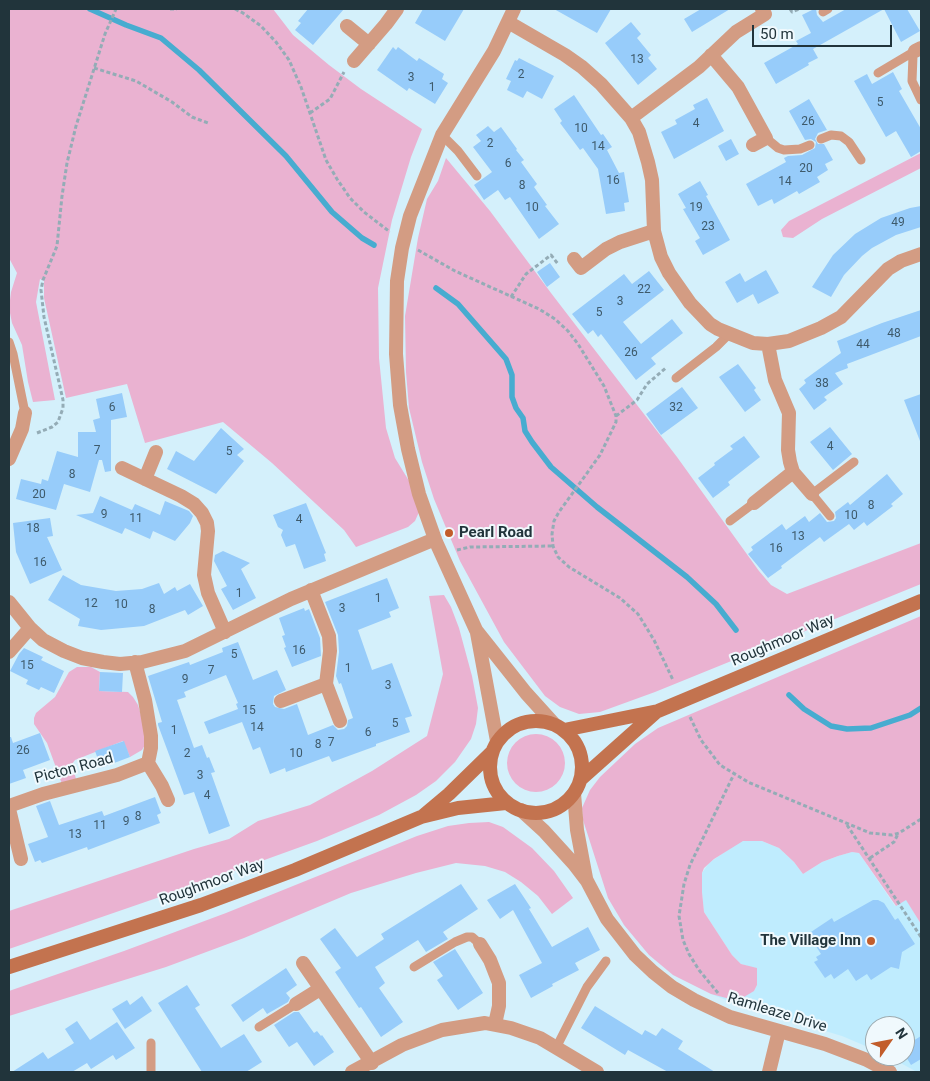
<!DOCTYPE html>
<html>
<head>
<meta charset="utf-8">
<style>
	body { margin:0 }
	#map { position:relative; width:930px; height:1081px; overflow:hidden; background:#d4f0fb; font-family:Roboto,sans-serif }
	canvas { display:block }
	.frame { position:absolute; inset:0; border:10px solid #21343b; pointer-events:none }
	.north { position:absolute; left:865px; top:1016px; width:50px; height:50px; box-sizing:border-box; background:#f0f9fd; border:1px solid #9daaaf; border-radius:50%; rotate:57deg; font-size:14px; font-weight:700; line-height:20px; text-align:center; color:#21343b }
	.north::after { content:''; display:block; margin:auto; width:18px; height:22px; background:#c25d2b; clip-path:polygon(50% 0,100% 100%,50% 72%,0 100%) }
	.scale { position:absolute; left:752px; top:25px; width:140px; height:22px; box-sizing:border-box; border:2px solid #21343b; border-top:0; padding-left:6px; font-size:15px; line-height:18px; white-space:nowrap; color:#21343b; -webkit-text-stroke:4px #f0f9fd; paint-order:stroke }
</style>
</head>
<body>
<div id="map">
<canvas width="930" height="1081"></canvas>
<div class="frame"></div>
<div class="north">N</div>
<div class="scale">50 m</div>
</div>
<script>
const g = document.querySelector('canvas').getContext('2d');
g.lineJoin = 'round';
function fillPath(path, color) { g.fillStyle = color; g.fill(path, 'evenodd'); }
const poly = rows => new Path2D(rows.map(r => 'M' + r).join(''));
function trace(path, color, width, dash) { g.strokeStyle = color; g.lineWidth = width; g.lineCap = dash ? 'butt' : 'round'; g.setLineDash(dash || []); g.stroke(path); }
function write(font, color, halo, rows, align = 'center') {
  g.font = font + ' Roboto,sans-serif'; g.lineWidth = 4; g.setLineDash([]); g.textBaseline = 'middle'; g.strokeStyle = halo; g.fillStyle = color; for (const [text, x, y, turn = 0] of rows) {
    g.save(); g.translate(x, y); g.rotate((+turn || 0) * Math.PI / 180); g.textAlign = isNaN(turn) ? turn : align; if (halo) g.strokeText(text, 0, 0); g.fillText(text, 0, 0); g.restore();
  }
}
fillPath(poly([
	[749,840,762,841,779,848,794,862,803,874,822,862,838,856,852,852,859,853,895,906,906,899,921,924,921,1072,917,1072,888,1056,905,1056,905,1026,875,1026,875,1050,842,1036,744,1007,711,994,734,999,754,991,757,985,757,969,741,964,732,955,704,912,702,892,702,873,709,863,739,842]
]), '#bfecfe');
fillPath(poly([
	[9,9,273,9,293,35,329,65,361,89,422,129,411,157,392,220,378,288,379,358,386,428,395,458,414,489,419,512,415,521,408,527,356,547,344,530,272,463,223,422,145,443,127,384,66,398,44,298,44,281,40,279,36,302,55,400,33,402,28,382,22,345,12,323,9,308,11,292,17,273,9,258],
	[921,153,921,168,822,219,793,238,783,237,781,230,789,221],
	[446,158,490,211,551,293,677,457,759,571,771,585,787,594,921,543,921,584,655,692,600,712,579,714,560,707,545,696,504,642,460,561,434,499,422,462,409,408,406,372,405,316,418,238,427,199,438,181],
	[444,595,451,607,459,628,472,676,478,708,476,724,471,739,455,762,436,781,416,795,379,815,317,841,209,880,9,949,9,911,194,849,229,839,258,821,310,805,372,771,427,736,443,674,429,596],
	[921,616,921,924,906,900,896,906,859,853,852,852,838,856,822,862,803,874,794,862,779,848,762,841,743,841,714,859,704,868,702,873,702,892,704,912,732,955,741,964,757,968,757,985,754,991,744,997,730,999,711,994,673,975,649,955,624,925,608,898,583,820,582,808,590,790,600,777,635,744,658,728],
	[77,667,91,667,100,672,99,691,128,692,133,697,138,705,145,728,147,742,142,750,130,757,123,741,75,760,72,764,76,779,62,784,47,743,34,724,34,718,36,713,55,697,69,672],
	'507 763a29 29 0 1 1 58 0a29 29 0 1 1-58 0Z',
	[489,822,503,827,532,848,554,871,573,898,552,914,538,896,521,882,505,872,485,866,456,863,416,873,351,893,244,938,166,967,9,1016,9,991,124,951,226,913,417,836,448,826,469,823]
]), '#eab2d1');
trace(poly([
	[90,9,126,25,161,38,199,70,286,156,332,212,362,238,374,245],
	[436,288,458,304,506,359,512,375,512,397,516,408,523,418,525,431,532,442,551,467,597,507,687,577,716,604,736,630],
	[789,695,804,709,831,726,847,729,871,728,910,715,921,708]
]), '#47acd0', 5.5);
fillPath(poly([
	[308,9,344,9,313,45,295,30,301,23,298,21],
	[423,9,464,9,445,41,415,23],
	[554,9,611,9,597,33],
	[701,9,730,9,692,32,684,19],
	[814,9,816,9,817,15,823,22,846,9,907,9,920,31,901,42,884,9,813,49,818,58,808,63,809,65,776,84,764,63,798,44,796,41,811,33,802,15],
	[631,22,641,34,637,38,651,55,648,58,657,69,638,85,605,43],
	[393,47,396,50,398,47,417,61,419,58,444,74,442,79,448,83,435,104,409,88,407,91,377,70],
	[519,58,554,76,542,99,527,91,523,98,507,90,511,81,506,79,515,60,517,61],
	[893,72,902,89,899,91,921,129,921,151,911,157,896,131,886,137,854,81,867,74,872,84],
	[574,95,601,135,603,134,612,147,607,150,619,173,624,172,629,202,624,203,625,211,606,214,598,169,583,148,580,150,560,123,562,121,554,109],
	[707,98,724,131,674,159,661,132,677,124,675,120,695,109,693,105],
	[809,99,827,130,818,133,815,139,818,144,824,144,833,160,825,164,828,170,817,177,820,182,799,194,797,191,774,204,772,199,758,206,746,184,786,162,784,158,788,156,802,155,815,148,816,142,811,139,805,140,789,111],
	[488,126,494,132,501,127,517,149,516,150,524,160,521,162,537,184,534,187,547,205,545,206,559,224,539,239,510,197,505,200,498,190,484,200,474,185,492,172,473,147,481,141,476,135],
	[731,139,739,154,726,161,718,146],
	[700,181,708,195,706,196,730,240,703,255,695,241,700,238,683,209,686,208,678,194],
	[921,206,921,227,896,235,872,248,862,256,844,275,831,297,812,287,833,255,855,234,881,218,910,208],
	[550,263,560,277,547,287,537,272],
	[766,270,779,293,758,304,753,294,737,303,725,282,740,273,745,282],
	[649,271,664,290,623,322,641,344,672,319,683,333,651,358,656,364,636,380,601,334,598,337,593,330,588,334,572,314,624,274,632,284],
	[921,310,921,336,847,364,848,368,835,373,843,384,824,397,827,400,814,410,799,389,806,383,804,380,841,353,837,341,882,323],
	[738,364,756,388,754,390,761,400,745,412,719,377],
	[682,387,698,408,661,435,646,414],
	[122,393,127,417,111,420,111,471,105,472,102,460,99,460,90,492,64,484,56,510,16,499,21,479,41,484,42,479,48,481,57,451,78,457,78,432,96,432,93,420,100,418,96,399],
	[921,394,921,441,920,441,904,400],
	[830,427,852,454,833,470,810,442],
	[221,428,244,449,237,455,244,461,216,494,167,469,176,451,194,461],
	[744,436,760,457,728,482,730,485,713,498,698,478,715,465,714,463,733,449,730,446],
	[887,474,903,494,891,504,893,506,867,526,864,522,854,530,849,524,824,542,820,537,781,566,782,568,768,578,748,554,753,550,751,547,782,524,786,530,805,516,809,522,820,513,827,522,834,521,836,518,835,512,848,502,850,505],
	[100,496,132,510,135,504,160,515,165,501,189,511,193,516,190,523,175,541,153,531,150,539,125,528,122,534,76,515,93,513],
	[306,503,326,553,324,554,326,561,304,569,295,544,286,547,281,535,283,530,278,527,273,515],
	[50,518,53,536,47,537,62,570,30,584,16,552,13,523],
	[223,551,250,563,241,569,256,598,233,610,221,589,227,586,214,561,215,555],
	[63,575,81,585,116,591,142,589,159,583,164,594,175,587,177,591,190,584,203,606,188,615,185,610,144,626,101,630,78,626,80,619,48,600],
	[387,578,399,608,389,612,391,617,358,630,372,670,392,663,412,716,405,718,410,732,376,744,376,746,332,762,329,756,286,772,285,768,270,774,260,747,253,750,242,722,209,734,204,722,238,709,236,704,238,703,226,675,184,692,186,697,177,700,194,748,202,745,207,758,209,757,215,772,211,773,230,826,209,834,194,792,184,795,158,725,158,723,162,722,148,676,189,662,190,665,223,652,222,648,238,642,253,680,277,670,286,690,274,696,273,704,275,707,284,709,297,704,308,735,333,725,338,730,344,729,347,726,348,720,353,718,341,683,339,684,336,676,339,652,338,635,325,602],
	[304,608,305,611,309,609,320,638,321,656,292,667,284,648,286,647,282,636,285,635,279,618],
	[24,648,43,657,41,660,64,671,54,693,41,687,39,690,26,684,28,680,10,671,19,654],
	[100,672,123,673,122,692,99,691],
	[40,733,50,760,23,770,26,778,9,784,9,737,11,737,13,743],
	[124,741,130,757,101,768,95,751],
	[155,797,161,813,157,815,160,823,88,850,87,847,42,863,40,860,35,862,28,844,48,837,36,806,50,801,59,825,102,811,104,816],
	[461,884,478,909,443,932,448,939,426,952,418,940,375,967,385,983,379,988,403,1022,381,1037,361,1007,359,1008,335,972,341,968,320,939,335,928,357,957,384,939,381,934],
	[515,884,531,908,529,909,552,947,588,927,600,950,575,963,579,970,552,984,553,986,531,998,519,975,542,963,513,910,500,919,487,900],
	[873,900,878,900,884,903,895,920,898,918,915,944,902,952,899,969,891,967,871,980,867,974,856,981,848,969,834,979,831,974,825,978,814,962,818,960,816,957,821,954,808,934,832,918,834,922],
	[455,949,483,993,458,1010,437,980,443,976,433,962],
	[286,968,297,985,286,993,290,998,288,1002,267,1014,263,1008,243,1022,231,1005],
	[187,985,200,1005,195,1008,221,1048,244,1034,262,1062,246,1072,202,1072,158,1003],
	[142,996,152,1011,125,1029,112,1009,127,1000,130,1005],
	[595,1006,642,1035,645,1030,656,1036,662,1028,683,1041,678,1049,715,1072,668,1072,628,1050,625,1055,581,1028],
	[294,1012,299,1012,314,1033,317,1031,321,1036,322,1035,334,1052,314,1066,297,1042,289,1047,274,1025],
	[77,1021,90,1040,117,1022,135,1048,116,1060,113,1055,91,1069,87,1063,72,1072,12,1072,43,1052,48,1059,74,1043,65,1029],
	[921,1036,921,1059,911,1065,905,1055,905,1046]
]), '#97ccfa');
trace(poly([
	[170,9,177,9],
	[235,9,243,13,261,26,276,42,289,60,301,87,326,160,337,179,350,198,364,212,390,232],
	[790,9,792,12,799,9],
	[94,68,136,81,172,102,192,117,208,123],
	[310,113,330,99,344,72],
	[418,250,455,271,539,309,555,319,568,331,578,344,604,386,616,416,616,422,600,455,559,512,554,521,552,534,553,546,558,557,569,567,620,598,638,614,654,640,673,680],
	[511,297,526,274,551,255,558,264],
	[616,416,637,400,647,384,667,367],
	[37,433,52,427,58,422,63,408,63,400,44,317,41,290,43,280,57,246,62,196,67,163,76,126,105,34,116,9],
	[457,550,470,547,553,546],
	[690,717,701,740,720,765,748,782,870,833,892,835,899,833,921,819],
	[847,825,921,937],
	[870,858,894,842,898,834],
	[718,993,699,970,689,954,683,940,679,916,684,884,690,865,734,774]
]), '#94acb6', 3, [4, 2.5]);
trace(poly([
	[823,12,828,9],
	[915,51,913,56,912,81,921,100],
	[878,73,915,51],
	[442,135,458,151,477,176],
	[766,138,778,148,784,150,800,149,810,145],
	[821,139,831,135,841,136,849,142,861,160],
	[9,342,13,354,25,413],
	[676,378,716,347,729,334],
	[830,516,812,494,854,462],
	[730,521,754,503],
	[414,967,455,942,467,937,472,937,480,944],
	[259,1027,296,1004],
	[556,1048,587,987,606,961],
	[151,1072,151,1043]
]), '#d39c83', 9);
trace(poly([
	[514,9,494,51,442,135,410,216,402,248,397,281,396,354,400,405,408,449,419,494,436,542,476,630,526,693,554,724],
	[508,22,565,55,582,67,601,84,631,118,639,132,648,162,652,180,654,231,661,257,669,273,690,303,710,324,718,329,753,343,768,344,789,341,821,328,841,317,888,269,901,261,921,254],
	[347,26,369,44],
	[915,51,921,48],
	[711,55,738,87,766,138,753,145],
	[354,61,386,24,397,9],
	[631,118,699,67,736,32,765,14,762,9],
	[574,259,581,268,606,249,620,242,654,231],
	[768,344,775,380,789,413,788,450,790,462,793,472,812,494],
	[9,459,22,429,25,413],
	[122,468,181,496,194,504,202,513,207,523,208,531,204,575,208,593,225,632],
	[145,479,156,452],
	[754,503,793,472],
	[311,590,329,636,330,651,326,684,340,721],
	[9,602,30,628,43,640,64,651,82,658,103,662,120,664,142,662,185,651,291,599,435,539],
	[477,633,497,741],
	[9,652,30,628],
	[281,701,326,684],
	[148,763,162,786,168,800],
	[574,793,577,830,586,878],
	[9,806,43,794,117,775,148,763,151,748,151,736,145,700,135,662],
	[9,809,21,859],
	[521,810,544,831,574,864,587,881,607,919,635,955,653,972,672,987,694,1000,730,1017,825,1044,867,1060,890,1072],
	[480,944,490,960,499,983,499,1006,495,1024],
	[303,963,372,1063],
	[296,1004,320,989],
	[352,1072,402,1045,442,1030,485,1023,511,1028,540,1038,597,1072],
	[769,1072,779,1031]
]), '#d39c83', 14);
trace(poly([
	'490 767a46 46 0 1 1 92 0a46 46 0 1 1-92 0Z',
	[564,730,658,711,921,601],
	[581,779,655,713],
	[424,815,449,794,491,753],
	[9,967,201,905,295,870,421,817,458,808,506,803]
]), '#c3734f', 14);
for (const [x, y, r, color] of [
	[449,533,5,"#c25d2b"],
	[871,941,5,"#c25d2b"]
]) { const dot = new Path2D(); dot.arc(x, y, r, 0, 2 * Math.PI); g.fillStyle = color; g.fill(dot); trace(dot, '#f0f9fd', 2); }
write('12px', '#3e5a6b', null, [
	["13",637,60],
	["2",521,75],
	["3",411,78],
	["1",432,88],
	["5",880,103],
	["26",808,122],
	["4",696,124],
	["10",581,129],
	["2",490,144],
	["14",598,147],
	["6",508,164],
	["20",806,169],
	["16",613,181],
	["14",785,182],
	["8",522,186],
	["10",532,208],
	["19",696,208],
	["49",898,223],
	["23",708,227],
	["22",644,290],
	["3",620,302],
	["5",599,313],
	["48",894,334],
	["44",863,345],
	["26",631,353],
	["38",822,384],
	["6",112,408],
	["32",676,408],
	["4",830,447],
	["7",97,451],
	["5",229,452],
	["8",72,475],
	["20",39,495],
	["8",871,506],
	["9",104,515],
	["10",851,516],
	["11",136,519],
	["4",299,520],
	["18",33,529],
	["13",798,537],
	["16",776,549],
	["16",40,563],
	["1",239,594],
	["1",378,599],
	["12",91,604],
	["10",121,605],
	["3",342,609],
	["8",152,610],
	["16",299,651],
	["5",234,655],
	["15",27,666],
	["1",348,669],
	["7",211,671],
	["9",185,680],
	["3",388,686],
	["15",249,711],
	["5",395,724],
	["14",257,728],
	["1",174,731],
	["6",368,733],
	["7",331,743],
	["8",318,745],
	["26",23,751],
	["2",187,754],
	["10",296,754],
	["3",200,776],
	["4",207,796],
	["8",138,817],
	["9",126,822],
	["11",100,826],
	["13",75,835]
]);
write('bold 15px', '#21343b', '#f0f9fd', [
	["Pearl Road",459,533],
	["The Village Inn",861,941,"right"]
], 'left');
write('15px', '#21343b', '#f0f9fd', [
	["Roughmoor Way",783,641,-23],
	["Picton Road",74,769,-15],
	["Roughmoor Way",212,883,-20],
	["Ramleaze Drive",777,1013,17]
]);
</script>
</body>
</html>
